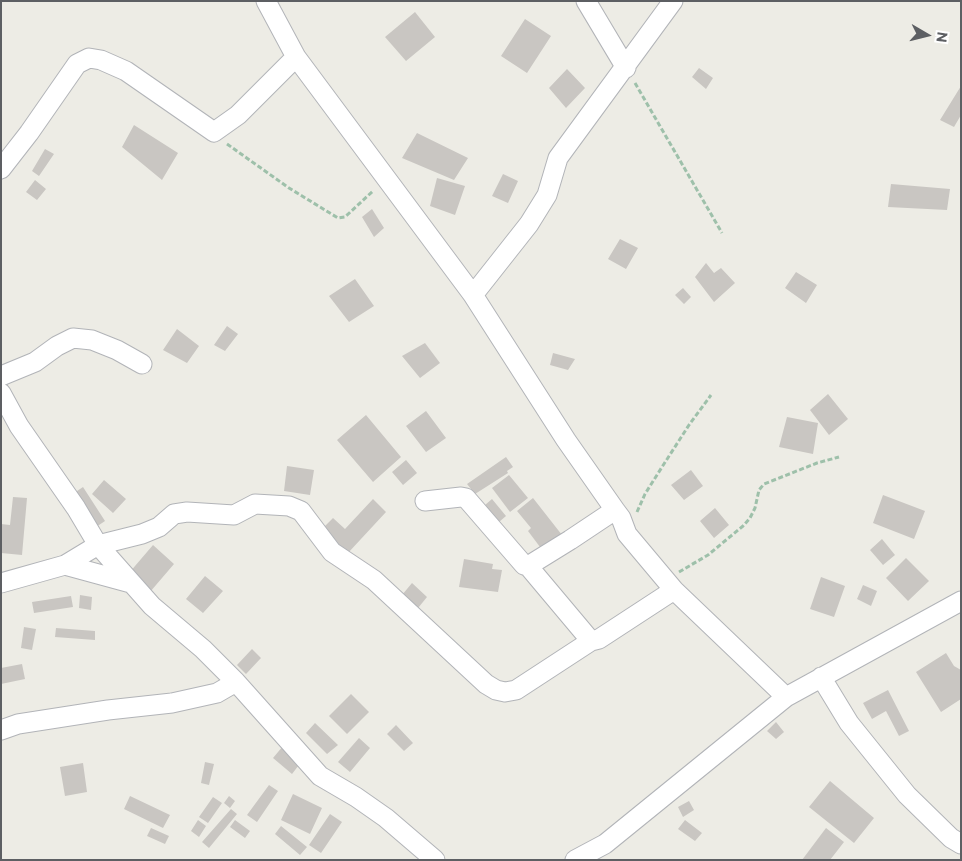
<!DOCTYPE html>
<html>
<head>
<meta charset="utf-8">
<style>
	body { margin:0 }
	#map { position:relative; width:962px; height:861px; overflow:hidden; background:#edece5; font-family:Commissioner,sans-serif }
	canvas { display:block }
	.frame { position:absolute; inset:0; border:2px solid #5d5f63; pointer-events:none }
	.north { position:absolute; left:902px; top:10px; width:50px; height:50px; -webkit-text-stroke:4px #fff; paint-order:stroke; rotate:98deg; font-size:14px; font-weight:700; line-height:20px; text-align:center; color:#5d5f63 }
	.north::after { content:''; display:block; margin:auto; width:18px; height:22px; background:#5d5f63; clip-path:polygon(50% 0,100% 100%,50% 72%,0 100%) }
</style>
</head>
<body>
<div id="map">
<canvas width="962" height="861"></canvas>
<div class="frame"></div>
<div class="north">N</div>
</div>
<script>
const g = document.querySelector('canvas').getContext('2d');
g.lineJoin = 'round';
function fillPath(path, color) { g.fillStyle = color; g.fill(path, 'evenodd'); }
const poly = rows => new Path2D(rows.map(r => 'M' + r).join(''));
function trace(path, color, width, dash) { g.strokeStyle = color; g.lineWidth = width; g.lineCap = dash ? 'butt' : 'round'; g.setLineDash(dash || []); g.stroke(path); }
fillPath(poly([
	[415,12,435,37,406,61,385,37],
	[525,19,551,36,527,73,501,56],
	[699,68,713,78,706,89,692,77],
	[567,69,585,88,566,108,549,88],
	[961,86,961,115,954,127,940,120],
	[134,125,178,153,162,180,122,147],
	[417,133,468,158,454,180,402,158],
	[45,149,54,154,39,176,32,171],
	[503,174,518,181,508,203,492,196],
	[437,178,465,186,455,215,430,206],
	[35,180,46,189,37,200,26,192],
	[891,184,950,189,947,210,888,207],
	[372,209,384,228,374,237,362,217],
	[620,239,638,248,626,269,608,259],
	[706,263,714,273,721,268,735,283,714,302,695,277],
	[796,272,817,285,806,303,785,288],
	[355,279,374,306,349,322,329,296],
	[683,288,691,297,684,304,675,295],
	[227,326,238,334,225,351,214,345],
	[177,329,199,346,187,363,163,350],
	[425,343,440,363,420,378,402,356],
	[553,353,575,359,568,370,550,365],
	[828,394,848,419,829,435,810,410],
	[426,411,446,438,426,452,406,426],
	[366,415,401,457,373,482,337,440],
	[787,417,818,423,813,454,779,447],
	[506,457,513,467,507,471,508,473,475,494,467,484],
	[406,460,417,473,403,485,392,472],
	[287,466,314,470,310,495,284,491],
	[691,470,703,486,684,500,671,485],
	[509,475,528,498,510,512,492,488],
	[104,480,126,499,113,513,92,494],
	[83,487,105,521,96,527,74,493],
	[883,495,925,511,914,539,873,523],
	[13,497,27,498,22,555,1,553,1,524,10,525],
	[533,498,562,535,543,551,528,531,531,528,517,511],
	[373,499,386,512,348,553,322,529,333,518,345,529],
	[492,499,506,516,499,522,485,505],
	[715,508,729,525,714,538,700,521],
	[882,539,895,555,883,565,870,550],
	[153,545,174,564,150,592,129,573],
	[906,558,929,581,908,601,886,578],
	[464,559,493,564,492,569,502,570,498,592,459,587],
	[205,576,223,591,203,613,186,599],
	[821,577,845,586,834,617,810,609],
	[412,583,427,597,414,613,402,595],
	[863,585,877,591,871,606,857,599],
	[80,595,92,597,91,610,79,608],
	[71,596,73,607,34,613,32,602],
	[24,627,36,629,32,650,21,648],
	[56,628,95,631,95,640,55,637],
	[252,649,261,658,246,674,237,665],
	[946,653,954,666,961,670,961,699,941,712,916,672],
	[22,664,25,679,1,684,1,668],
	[888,690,909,731,899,736,886,711,872,719,863,703],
	[351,694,369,712,347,734,329,716],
	[776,722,784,732,776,739,767,731],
	[315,723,338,745,327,754,306,733],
	[396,725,413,743,404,751,387,734],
	[359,738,370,748,350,772,338,762],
	[283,746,302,761,292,774,273,758],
	[205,762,214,764,209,785,201,783],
	[83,763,87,792,65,796,60,767],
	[830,781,874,818,854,843,809,807],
	[269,785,278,791,257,822,247,815],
	[293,794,322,808,310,834,281,820],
	[130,796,170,815,163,828,124,809],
	[229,796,235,801,230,808,224,803],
	[213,797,222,803,208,823,199,817],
	[689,801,694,810,683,817,678,807],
	[231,809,237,814,209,848,202,842],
	[330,814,342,822,321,853,309,845],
	[198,820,206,826,199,837,191,831],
	[235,820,250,831,245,838,230,827],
	[685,820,702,833,695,841,678,829],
	[281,826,307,847,300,855,275,834],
	[151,828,169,836,165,844,147,836],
	[826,828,844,842,830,860,802,860]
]), '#c9c6c2');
const minor = poly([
	[266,1,296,57,473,295,566,440,615,510,621,518,627,534,674,590,786,697],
	[586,1,626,68],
	[1,169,29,133,77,64,89,58,101,60,126,71,214,132,238,115,296,57],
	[473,295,529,224,547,195,558,158,673,1],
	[1,376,35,362,57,346,73,338,92,340,117,350,142,364],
	[1,393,19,426,76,508,98,545,142,534,159,527,174,514,187,512,234,515,255,504,289,506,301,511,332,552,374,580,486,684,496,690,505,692,516,690,591,641,599,639,674,590],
	[425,501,461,497,466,498,524,565,528,566,570,540,615,510],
	[65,565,131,583],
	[528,566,591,641],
	[1,583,65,565,98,545,152,606,203,649,236,682,320,776,356,797,386,818,435,860],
	[821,677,849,723,907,795,951,838,961,844],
	[1,730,18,724,108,710,172,703,217,693,236,682],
	[575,860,605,844,786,697,961,601]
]);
trace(minor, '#b2b4b8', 21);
trace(poly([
	[635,83,722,233],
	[227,144,289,188,338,218,345,217,373,191],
	[637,512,645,494,662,467,689,425,711,395],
	[679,572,708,555,743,526,750,518,755,508,759,490,764,484,817,463,839,457]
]), '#9ec0aa', 3, [5, 2.5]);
trace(minor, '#fff', 19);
</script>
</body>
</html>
